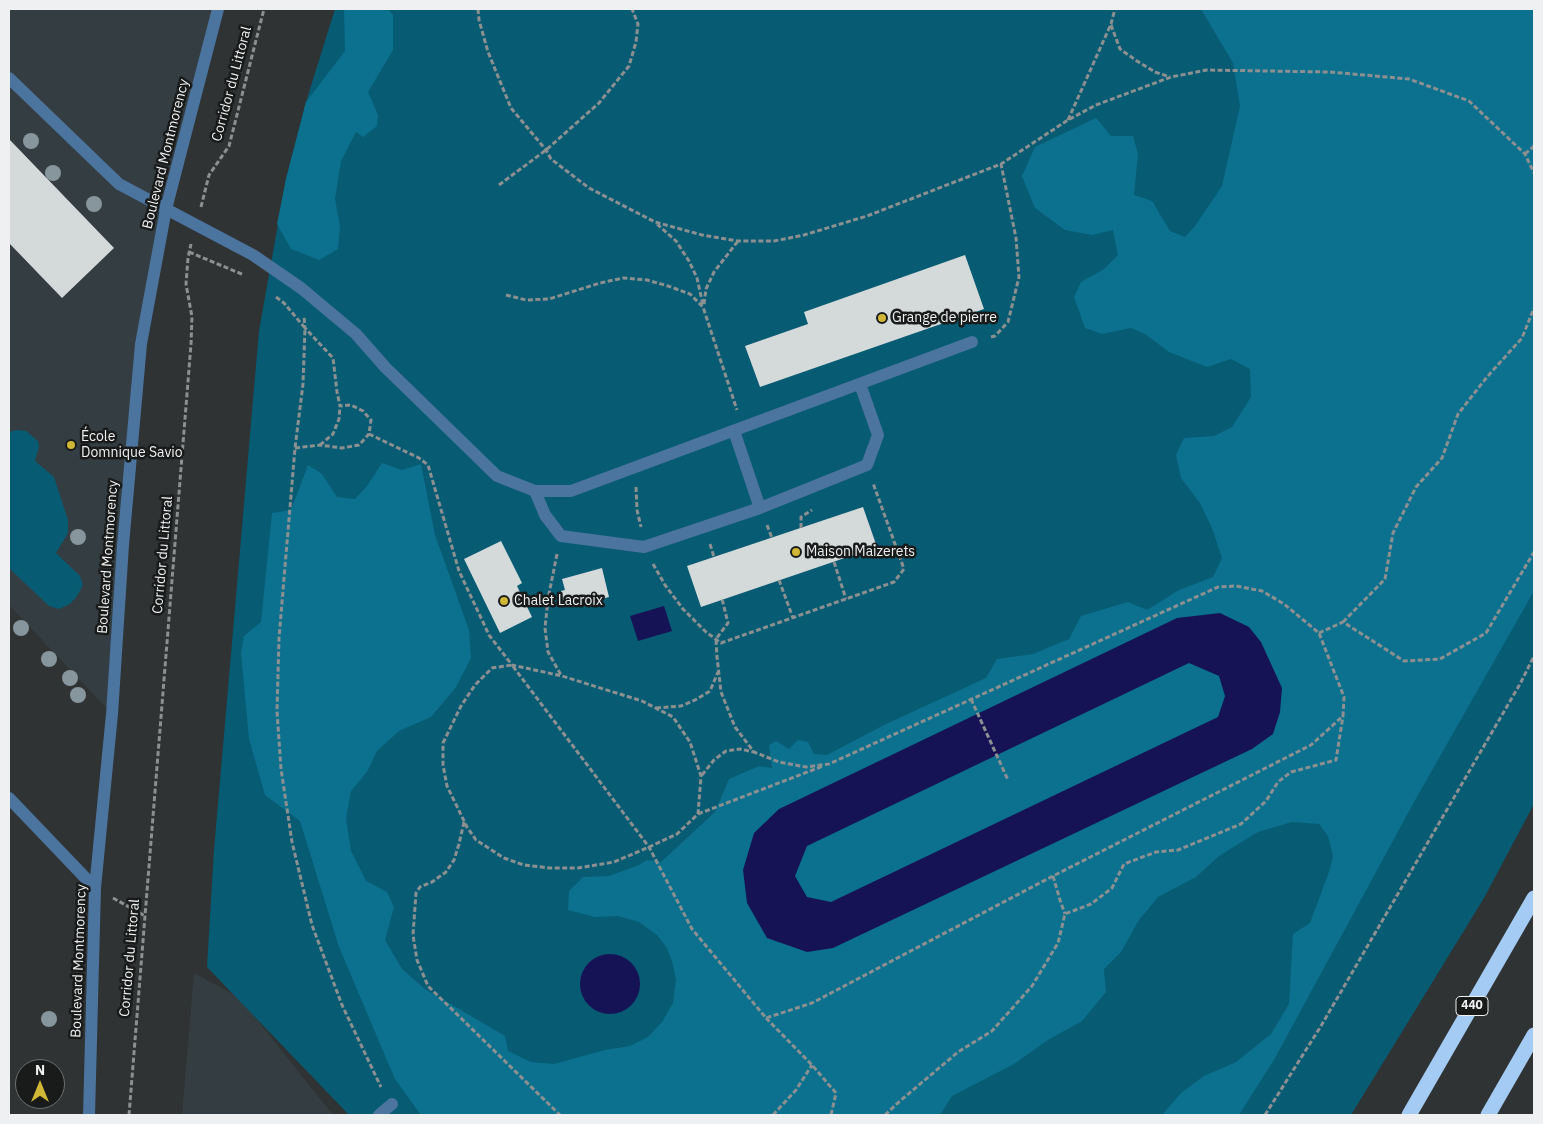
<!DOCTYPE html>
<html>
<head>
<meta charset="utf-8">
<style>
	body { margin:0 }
	#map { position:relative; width:1543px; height:1124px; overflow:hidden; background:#303334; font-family:"IBM Plex Sans",sans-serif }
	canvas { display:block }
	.frame { position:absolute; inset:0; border:10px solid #eef0f1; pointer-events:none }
	.north { position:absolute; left:15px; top:1059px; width:50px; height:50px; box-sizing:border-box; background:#191b1b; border:1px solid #6e7071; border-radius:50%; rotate:0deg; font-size:14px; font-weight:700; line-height:20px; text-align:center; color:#eef0f1 }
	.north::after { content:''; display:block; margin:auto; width:18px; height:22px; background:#d1b736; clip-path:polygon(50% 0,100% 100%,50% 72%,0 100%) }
</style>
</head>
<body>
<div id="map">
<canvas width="1543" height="1124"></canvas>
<div class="frame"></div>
<div class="north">N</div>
</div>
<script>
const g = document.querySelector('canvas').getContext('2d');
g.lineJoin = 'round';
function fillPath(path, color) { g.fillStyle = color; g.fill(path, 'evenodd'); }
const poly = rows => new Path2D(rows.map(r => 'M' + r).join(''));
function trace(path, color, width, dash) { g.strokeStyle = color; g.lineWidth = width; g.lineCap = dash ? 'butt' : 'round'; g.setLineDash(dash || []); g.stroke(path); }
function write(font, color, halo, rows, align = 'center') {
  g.font = font + ' "IBM Plex Sans",sans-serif'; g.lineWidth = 5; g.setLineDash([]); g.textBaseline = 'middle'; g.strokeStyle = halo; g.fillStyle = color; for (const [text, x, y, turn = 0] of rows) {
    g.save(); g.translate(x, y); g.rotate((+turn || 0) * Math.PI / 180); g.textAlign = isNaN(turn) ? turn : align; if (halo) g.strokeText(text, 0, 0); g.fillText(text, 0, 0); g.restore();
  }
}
fillPath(poly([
	[9,9,218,9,141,344,112,714,9,605],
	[194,973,240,998,333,1115,182,1115]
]), '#343e42');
fillPath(poly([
	[335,9,1534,9,1534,804,1484,898,1351,1115,349,1115,207,967,214,850,259,331,286,179,306,102],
	[17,430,26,431,38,441,39,446,35,461,54,477,68,520,68,533,56,553,80,576,83,585,77,596,70,604,59,609,49,606,9,568,9,433,12,431]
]), '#075b73');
fillPath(poly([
	[344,9,388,9,393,15,393,50,368,92,378,115,377,126,363,137,356,132,341,161,335,199,340,226,338,249,319,260,291,249,277,224,286,179,306,102,345,51],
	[1201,9,1534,9,1534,591,1414,802,1275,1058,1239,1115,1162,1115,1181,1093,1204,1076,1236,1062,1271,1034,1289,1004,1293,934,1310,923,1330,869,1333,856,1328,836,1319,824,1292,822,1258,832,1219,856,1196,877,1158,897,1139,920,1121,952,1104,969,1106,992,1082,1021,1048,1040,1014,1064,952,1096,940,1115,421,1115,395,1079,339,947,300,821,265,795,249,739,241,653,244,636,261,622,272,513,291,510,308,465,322,474,337,497,355,499,367,486,382,463,402,470,421,464,435,535,469,630,471,658,456,687,431,717,399,731,377,751,367,772,351,791,346,819,351,851,366,881,387,892,394,907,385,940,402,969,425,989,505,1036,508,1051,531,1062,554,1064,605,1050,630,1046,648,1037,662,1022,673,1003,676,980,672,961,667,948,657,935,639,922,618,916,595,917,568,910,569,891,583,877,609,876,639,865,647,860,661,862,715,812,729,779,759,766,772,768,769,745,776,741,789,749,798,740,808,742,814,754,827,755,886,724,986,678,997,659,1033,654,1069,639,1081,616,1128,602,1147,610,1179,590,1213,577,1222,558,1212,528,1200,503,1181,478,1176,455,1184,438,1214,436,1232,427,1251,397,1250,369,1231,359,1207,367,1169,352,1145,334,1131,328,1102,334,1085,328,1074,297,1081,282,1104,269,1118,255,1113,230,1092,235,1065,230,1035,208,1022,176,1035,147,1096,118,1111,136,1133,136,1138,154,1134,195,1152,201,1170,231,1185,237,1195,226,1222,186,1240,106,1233,63]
]), '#0c718e');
fillPath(poly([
	[664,606,672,631,638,641,630,616],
	[1220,613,1249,627,1261,642,1282,688,1280,712,1273,734,1252,749,833,948,807,952,767,938,747,903,743,870,754,833,779,809,1177,618],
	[1189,663,1219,676,1225,696,1218,717,831,902,807,897,795,876,807,846],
	'580 984a30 30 0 1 1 60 0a30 30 0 1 1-60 0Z'
]), '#151356');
fillPath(poly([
	[9,139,114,248,62,298,9,243],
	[965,255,984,309,760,387,745,346,808,324,804,312],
	[863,507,877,547,701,607,687,566],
	[501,541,522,583,517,586,532,617,500,633,464,559],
	[602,568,609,597,571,607,569,598,563,600,561,591,565,590,562,579]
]), '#d4d9d9');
trace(poly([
	[478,9,479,20,488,52,511,108,546,150,551,159,589,188,655,222,702,235,738,241,774,241,804,235,867,216,1001,164,1068,120,1096,105,1171,77,1207,70,1330,72,1409,79,1469,101,1525,154,1534,173],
	[1111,25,1120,49,1137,61,1155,72,1170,77],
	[1068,120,1111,24,1115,9],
	[1525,154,1534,146],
	[499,185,546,150,599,103,629,66,636,42,638,24,632,9],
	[201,207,209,175,229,146,264,9],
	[657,224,676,241,689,261,697,278,703,305],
	[189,252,244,275],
	[506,295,526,300,549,299,600,283,623,278,647,280,668,286,690,294,703,307,737,410],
	[276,297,284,303,305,328,303,384,295,448,279,638,277,711,281,769,292,842,312,925,342,1005,381,1087],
	[704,304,706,289,714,272,738,241],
	[991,337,995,336,1008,322,1019,277,1016,238,1001,164],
	[369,434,419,458,428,465,459,571,489,635,512,665,562,676,642,701,673,717,690,742,701,776,698,814,677,834,649,847,614,862,578,868,550,868,524,865,504,858,476,840,467,827,447,786,443,765,443,743,461,706,475,685,492,668,512,665,649,847,692,929,766,1018,812,1003,1053,876,1311,745,1343,716,1344,697,1319,633,1284,604,1262,591,1236,586,1218,587,829,764,806,767,779,762,754,752,735,727,721,692,717,657,716,639,728,623,722,599],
	[320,445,333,434,339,419,340,406],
	[295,448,320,445,342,448,359,445,369,434,371,420,363,411,351,405,340,406,337,392,333,358,305,328,304,316],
	[636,487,637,510,641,527],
	[767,525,772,538],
	[801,528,801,517,812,510],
	[710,544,714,557],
	[557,554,548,599,545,628,548,652,561,675],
	[834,562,846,599],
	[653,564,665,585,683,609,706,632,721,643,894,582,904,569,873,483],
	[779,580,793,618],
	[1343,622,1385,579,1393,533,1416,487,1442,458,1458,414,1487,377,1522,338,1534,308],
	[1319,633,1343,622,1404,661,1440,659,1486,633,1534,552],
	[971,699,1008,780],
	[656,708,681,706,697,699,710,691,718,672],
	[702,775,714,760,726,751,740,749,754,752],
	[698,814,823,766],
	[464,822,459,844,454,860,446,872,432,882,420,887,416,893,413,935,417,960,428,986,560,1115],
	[1053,876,1060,900,1065,914],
	[113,898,145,916],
	[766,1018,812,1065,836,1093,831,1115],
	[129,1115,191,344,192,317,186,284,188,258,191,244],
	[773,1115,796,1090,812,1065],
	[885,1115,900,1101,958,1052,992,1031,1032,986,1058,943,1065,914,1091,904,1112,888,1124,864,1156,852,1178,850,1241,824,1266,801,1278,782,1291,772,1336,760,1343,716],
	[1265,1115,1321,1026,1520,684,1534,656]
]), '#8d9091', 3, [5, 2.5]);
trace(poly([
	[166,209,253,255,301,288,356,334,385,367,497,476,535,491,571,491,972,342],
	[734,431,760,508],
	[535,491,545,515,561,536,644,547,760,508,867,465,878,435,860,384],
	[379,1115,392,1104]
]), '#4b749e', 12);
trace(poly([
	[9,78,119,184,166,209],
	[9,798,95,888],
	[89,1115,95,888,112,714,123,545,141,344,166,209,218,9]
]), '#4b749e', 12);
trace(poly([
	[1409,1115,1534,898],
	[1488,1115,1534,1035]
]), '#a4cbf3', 15);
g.fillStyle = '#87969c';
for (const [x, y] of [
	[31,141],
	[53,173],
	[94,204],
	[78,537],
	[21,628],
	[49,659],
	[70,678],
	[78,695],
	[49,1019]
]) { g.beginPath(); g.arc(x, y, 8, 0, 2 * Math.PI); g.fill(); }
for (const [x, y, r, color] of [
	[882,318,5,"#d1b736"],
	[71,445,5,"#d1b736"],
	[796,552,5,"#d1b736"],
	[504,601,5,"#d1b736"]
]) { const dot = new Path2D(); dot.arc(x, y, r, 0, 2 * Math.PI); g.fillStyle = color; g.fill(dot); trace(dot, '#191b1b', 2); }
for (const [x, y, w] of [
	[1472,1006,32]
]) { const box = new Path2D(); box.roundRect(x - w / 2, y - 9.5, w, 19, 4); g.fillStyle = '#191b1b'; g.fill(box); trace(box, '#eef0f1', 1); }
write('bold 12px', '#eef0f1', null, [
	["440",1472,1006]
]);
write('14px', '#eef0f1', '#191b1b', [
	["Corridor du Littoral",232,84,-75],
	["Boulevard Montmorency",166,154,-76],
	["Corridor du Littoral",163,555,-85],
	["Boulevard Montmorency",108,557,-86],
	["Corridor du Littoral",130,958,-85],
	["Boulevard Montmorency",79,961,-88]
]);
write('14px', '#eef0f1', '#191b1b', [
	["Grange de pierre",892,318],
	["École",81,437],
	["Domnique Savio",81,453],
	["Maison Maizerets",806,552],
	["Chalet Lacroix",514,601]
], 'left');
</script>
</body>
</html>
